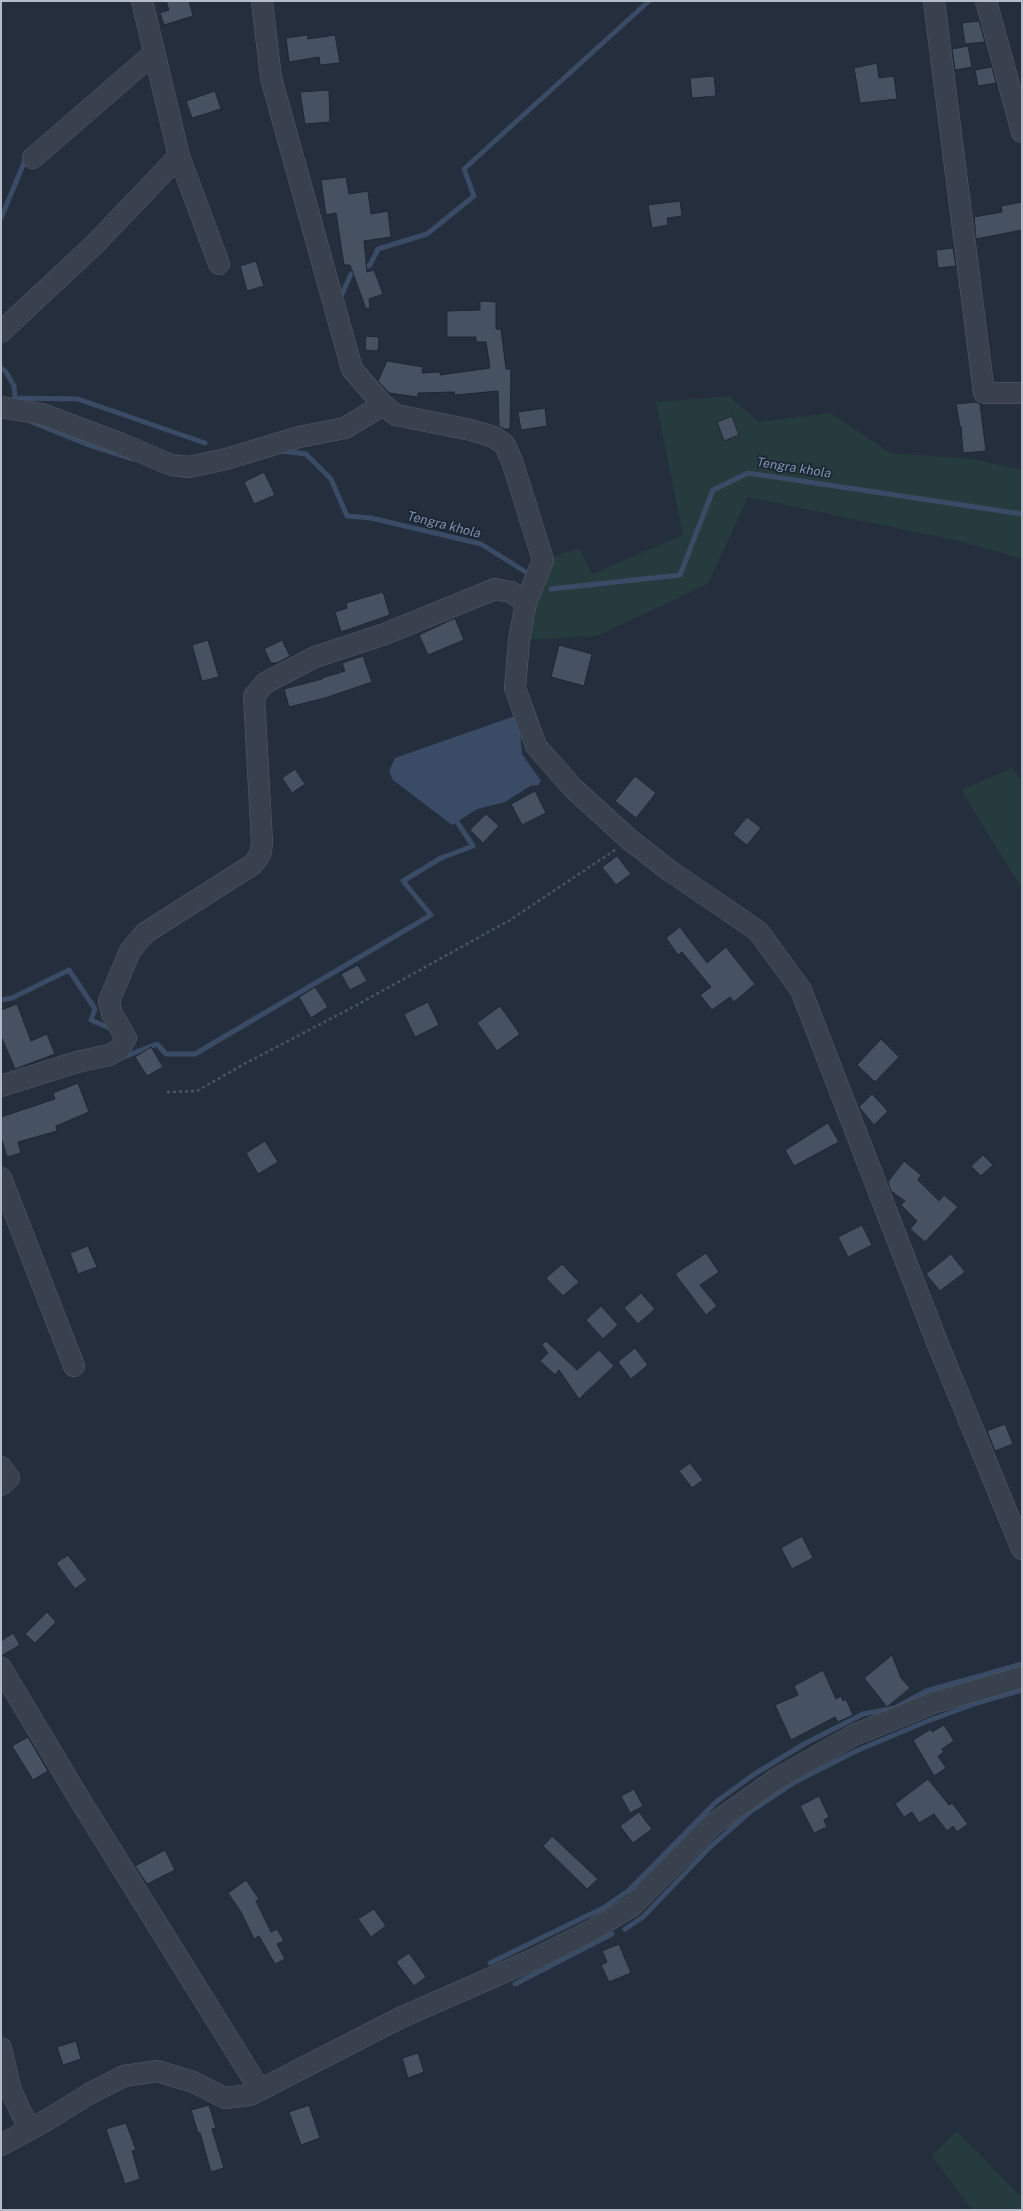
<!DOCTYPE html>
<html>
<head>
<meta charset="utf-8">
<style>
	body { margin:0 }
	#map { position:relative; width:1023px; height:2211px; overflow:hidden; background:#242e3d; font-family:"Public Sans",sans-serif }
	canvas { display:block }
	.frame { position:absolute; inset:0; border:2px solid #b4bcc8; pointer-events:none }
</style>
</head>
<body>
<div id="map">
<canvas width="1023" height="2211"></canvas>
<div class="frame"></div>
</div>
<script>
const g = document.querySelector('canvas').getContext('2d');
g.lineJoin = 'round';
function fillPath(path, color) { g.fillStyle = color; g.fill(path, 'evenodd'); }
const poly = rows => new Path2D(rows.map(r => 'M' + r).join(''));
function trace(path, color, width, dash) { g.strokeStyle = color; g.lineWidth = width; g.lineCap = dash ? 'butt' : 'round'; g.setLineDash(dash || []); g.stroke(path); }
function write(font, color, halo, rows, align = 'center') {
  g.font = font + ' "Public Sans",sans-serif'; g.lineWidth = 3.5; g.setLineDash([]); g.textBaseline = 'middle'; g.strokeStyle = halo; g.fillStyle = color; for (const [text, x, y, turn = 0] of rows) {
    g.save(); g.translate(x, y); g.rotate((+turn || 0) * Math.PI / 180); g.textAlign = isNaN(turn) ? turn : align; if (halo) g.strokeText(text, 0, 0); g.fillText(text, 0, 0); g.restore();
  }
}
fillPath(poly([
	[730,396,758,422,830,413,891,453,974,459,1022,470,1022,559,963,542,748,497,708,584,597,636,519,640,543,560,579,548,592,574,683,535,656,402],
	[1012,768,1022,781,1022,889,961,790],
	[957,2131,1022,2198,1022,2210,972,2210,932,2156]
]), '#263b3e');
fillPath(poly([
	[515,716,519,719,522,754,541,781,538,785,530,786,505,802,477,809,452,825,393,780,389,771,395,758]
]), '#3a4b65');
trace(poly([
	[1,218,26,158],
	[342,294,351,274,370,265,378,249,427,234,474,196,464,169,649,1],
	[1,368,6,372,14,386,15,398,78,399,205,443],
	[32,422,86,444,133,459],
	[281,451,306,454,331,479,347,516,371,518,481,544,529,574],
	[551,589,680,575,713,490,748,473,1022,514],
	[1,1000,12,998,69,970,95,1009,91,1020,112,1029],
	[121,1058,157,1044,166,1054,195,1054,431,915,403,881,441,858,473,846,457,822],
	[625,1929,643,1917,710,1847,750,1812,795,1782,856,1751,925,1722,977,1703,1022,1690],
	[490,1963,603,1908,628,1891,716,1802,753,1775,804,1744,863,1714,895,1708,926,1691,1022,1664],
	[515,1984,612,1934]
]), '#3a4b65', 5);
const building = poly([
	[166,1,189,1,193,16,164,25,160,13,169,10,166,1],
	[979,21,985,42,965,44,962,23,979,21],
	[307,35,308,39,335,35,340,63,320,65,319,57,289,62,286,38,307,35],
	[968,46,972,67,955,70,952,49,968,46],
	[877,63,879,78,894,76,897,99,860,103,854,68,877,63],
	[992,67,996,83,978,86,975,70,992,67],
	[714,76,716,96,692,98,690,78,714,76],
	[329,90,330,122,305,124,300,92,329,90],
	[215,91,221,109,192,118,186,101,215,91],
	[346,177,349,194,368,191,371,214,388,211,391,237,364,241,367,272,374,270,383,294,369,299,370,308,366,309,350,265,344,265,336,213,326,215,321,180,346,177],
	[680,201,682,216,667,218,668,225,652,228,648,205,680,201],
	[1022,202,1022,230,976,239,974,217,1002,212,1001,206,1022,202],
	[953,248,956,266,938,268,936,250,953,248],
	[256,261,264,286,247,291,240,266,256,261],
	[480,301,496,302,496,329,501,329,506,369,511,369,510,429,504,429,499,426,498,391,455,395,454,392,418,393,418,397,389,393,378,381,387,361,423,367,422,373,440,372,440,375,490,368,486,342,476,342,476,337,447,337,447,311,480,310,480,301],
	[366,336,379,337,378,351,365,350,366,336],
	[976,402,980,404,986,451,963,453,961,426,960,427,956,404,976,402],
	[545,408,547,426,521,430,518,412,545,408],
	[732,416,739,435,724,441,717,422,732,416],
	[264,472,275,495,254,504,244,482,264,472],
	[383,592,390,615,341,632,335,612,347,608,346,603,383,592],
	[455,618,464,640,428,655,419,635,455,618],
	[208,640,219,677,202,681,192,645,208,640],
	[282,640,290,656,277,663,271,663,264,649,282,640],
	[559,645,592,654,584,686,551,677,559,645],
	[363,656,372,682,325,698,289,707,284,689,322,679,322,678,345,671,342,663,363,656],
	[295,769,305,784,292,793,282,778,295,769],
	[635,776,656,793,636,818,615,801,635,776],
	[535,791,546,813,522,825,511,804,535,791],
	[486,814,499,826,483,843,470,830,486,814],
	[747,817,761,828,747,845,733,834,747,817],
	[617,856,631,874,616,885,602,867,617,856],
	[680,927,707,963,726,947,755,984,734,1002,730,997,712,1010,700,995,711,987,682,952,678,955,666,938,680,927],
	[358,965,367,981,350,990,341,974,358,965],
	[315,987,328,1007,311,1018,299,997,315,987],
	[428,1002,439,1025,415,1037,404,1014,428,1002],
	[17,1004,31,1041,47,1034,55,1054,15,1069,1,1036,1,1010,17,1004],
	[500,1006,520,1034,497,1051,477,1023,500,1006],
	[881,1039,899,1057,875,1082,857,1065,881,1039],
	[151,1047,163,1067,147,1076,135,1057,151,1047],
	[78,1083,89,1112,56,1126,57,1131,18,1142,21,1153,7,1157,1,1137,1,1117,55,1099,53,1093,78,1083],
	[872,1094,888,1111,874,1125,859,1107,872,1094],
	[828,1123,839,1142,794,1166,785,1150,828,1123],
	[265,1141,278,1162,258,1174,246,1153,265,1141],
	[983,1155,993,1165,981,1176,971,1166,983,1155],
	[904,1161,921,1175,918,1180,939,1201,944,1195,958,1207,925,1242,910,1229,917,1221,901,1205,905,1201,891,1191,888,1182,904,1161],
	[862,1225,872,1245,848,1257,838,1237,862,1225],
	[88,1246,97,1267,78,1274,70,1253,88,1246],
	[706,1253,719,1272,700,1285,717,1306,706,1315,675,1274,706,1253],
	[951,1254,965,1272,940,1291,926,1274,951,1254],
	[562,1264,579,1282,563,1296,546,1278,562,1264],
	[641,1293,655,1309,638,1324,624,1308,641,1293],
	[601,1306,618,1325,603,1339,586,1320,601,1306],
	[546,1341,577,1370,599,1350,614,1366,579,1399,559,1370,555,1375,540,1361,548,1353,542,1345,546,1341],
	[635,1348,648,1365,631,1379,618,1362,635,1348],
	[1005,1424,1013,1444,995,1451,987,1431,1005,1424],
	[690,1463,703,1480,692,1488,679,1471,690,1463],
	[802,1536,813,1558,792,1569,781,1548,802,1536],
	[68,1555,87,1580,75,1589,56,1563,68,1555],
	[47,1612,56,1622,35,1643,25,1634,47,1612],
	[13,1633,20,1645,1,1656,1,1641,13,1633],
	[892,1655,901,1678,910,1688,887,1707,864,1678,892,1655],
	[823,1670,836,1699,841,1696,843,1701,846,1699,853,1715,838,1722,835,1717,791,1740,775,1705,798,1695,794,1686,823,1670],
	[944,1725,954,1741,942,1749,944,1752,938,1756,946,1768,934,1776,913,1740,931,1729,932,1732,944,1725],
	[28,1737,48,1771,33,1780,12,1746,28,1737],
	[928,1779,949,1805,952,1803,968,1824,957,1832,953,1826,947,1831,934,1814,919,1823,912,1812,904,1817,895,1804,928,1779],
	[634,1789,643,1806,630,1813,621,1796,634,1789],
	[819,1796,829,1817,824,1820,827,1827,814,1833,800,1806,819,1796],
	[639,1812,652,1829,633,1843,620,1826,639,1812],
	[552,1836,598,1879,587,1889,543,1846,552,1836],
	[165,1850,175,1870,147,1884,135,1866,165,1850],
	[246,1880,259,1899,256,1901,271,1932,277,1929,284,1941,277,1944,285,1959,275,1964,259,1936,254,1939,241,1912,228,1893,246,1880],
	[374,1909,386,1926,371,1937,358,1919,374,1909],
	[619,1944,631,1973,609,1982,601,1965,607,1962,602,1951,619,1944],
	[409,1953,426,1977,414,1986,396,1962,409,1953],
	[76,2041,81,2059,63,2065,57,2047,76,2041],
	[418,2053,424,2072,408,2078,402,2058,418,2053],
	[209,2105,216,2128,212,2129,224,2168,211,2172,200,2133,198,2133,191,2110,209,2105],
	[309,2105,320,2138,301,2145,289,2112,309,2105],
	[126,2123,136,2150,132,2151,140,2179,125,2184,106,2129,126,2123]
]);
fillPath(building, '#465161');
trace(building, '#1f2834', 1);
const minor = poly([
	[142,1,179,156,219,264],
	[262,1,271,78,352,369,383,405,396,415,471,430,494,437,505,445,513,464,543,560,526,602,519,640,515,688,536,746,573,788,630,840,670,871,758,931,801,990,937,1342,1022,1549],
	[934,1,984,393,1022,393],
	[986,1,1022,132],
	[33,158,154,53],
	[1,332,95,244,179,156],
	[1,407,42,414,122,444,171,465,189,467,226,459,299,437,345,428,383,405],
	[1,1086,77,1062,109,1055,119,1050,126,1038,112,1014,109,1001,130,951,145,933,252,865,257,859,261,852,262,843,254,696,265,683,315,657,385,634,495,589,511,592,526,602],
	[1,1178,74,1366],
	[1,1467,9,1478,1,1485],
	[1,1668,80,1800,260,2090],
	[1,2048,11,2091,29,2129],
	[1,2145,47,2120,89,2094,124,2076,157,2071,193,2082,225,2098,250,2095,402,2017,532,1960,594,1929,632,1906,713,1824,778,1778,854,1735,933,1703,1022,1677]
]);
trace(minor, '#535c68', 22);
trace(poly([
	[167,1092,197,1091,244,1064,355,1006,510,920,615,850]
]), '#44585b', 2.5, [3, 3]);
trace(minor, '#38414d', 21);
write('italic 13px', '#7c91af', '#1d2632', [
	["Tengra khola",794,468,9],
	["Tengra khola",444,525,14]
]);
</script>
</body>
</html>
